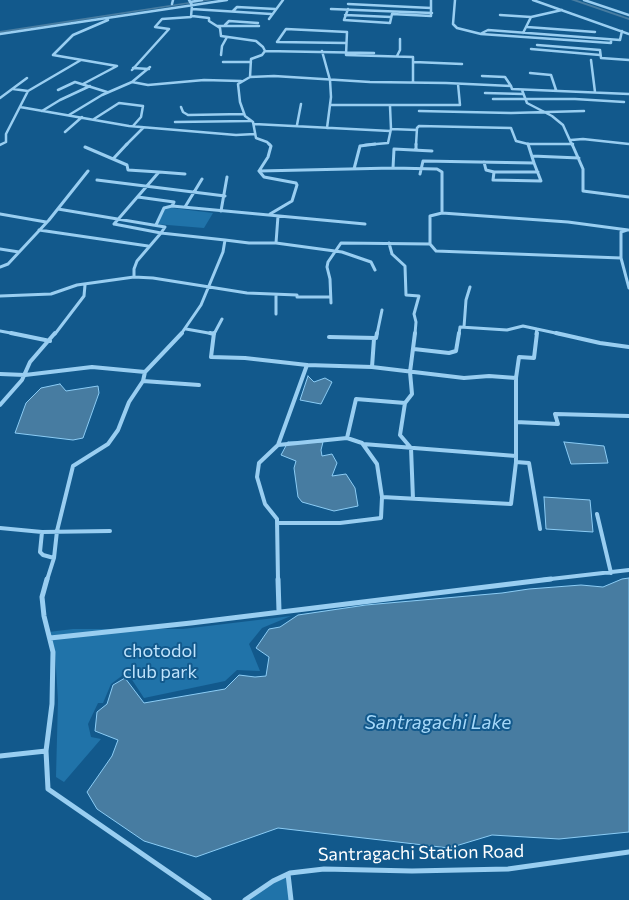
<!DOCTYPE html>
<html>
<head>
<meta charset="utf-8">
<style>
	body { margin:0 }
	canvas { display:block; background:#12598c }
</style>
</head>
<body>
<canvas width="629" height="900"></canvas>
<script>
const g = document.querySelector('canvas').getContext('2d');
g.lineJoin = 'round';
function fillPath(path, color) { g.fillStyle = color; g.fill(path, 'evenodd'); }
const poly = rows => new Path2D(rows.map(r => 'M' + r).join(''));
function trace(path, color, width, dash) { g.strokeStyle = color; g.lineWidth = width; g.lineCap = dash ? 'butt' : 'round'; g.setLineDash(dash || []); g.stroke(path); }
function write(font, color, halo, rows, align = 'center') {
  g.font = font + ' Commissioner,sans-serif'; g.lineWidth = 4; g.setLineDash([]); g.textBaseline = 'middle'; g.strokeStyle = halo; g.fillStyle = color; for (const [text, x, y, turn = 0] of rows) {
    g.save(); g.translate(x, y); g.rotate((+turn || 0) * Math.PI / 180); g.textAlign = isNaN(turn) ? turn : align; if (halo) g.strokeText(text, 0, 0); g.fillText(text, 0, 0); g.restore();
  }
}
fillPath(poly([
	[164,207,213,213,204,228,156,224],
	[291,616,262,628,249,644,260,671,237,670,225,681,144,698,127,672,111,684,103,703,98,703,88,724,91,737,101,739,64,782,56,777,58,700,55,652,49,632,73,629,183,629],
	[287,877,290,900,248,900,274,882]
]), '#2073a9');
const water = poly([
	[308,376,314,382,325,378,332,382,321,404,300,400,308,376],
	[60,384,66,391,98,386,99,393,83,438,73,440,15,433,26,403,41,388,60,384],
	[288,442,323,442,321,450,322,456,332,454,337,463,332,476,346,474,355,488,358,506,334,511,302,502,298,497,294,468,296,461,281,455,288,442],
	[564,442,604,446,608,463,571,464,564,442],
	[544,497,590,500,593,532,546,529,544,497],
	[629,578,629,832,559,839,492,835,449,848,278,828,196,857,144,841,97,809,87,792,112,756,118,740,95,731,97,712,107,704,113,685,125,678,144,703,225,689,239,675,255,677,266,676,269,657,256,648,269,629,280,627,298,615,366,605,502,593,529,589,581,585,603,587,622,579,629,578]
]);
fillPath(water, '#477ca1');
trace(water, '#8bccf5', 1);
fillPath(poly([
	[203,0,213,0,0,33,0,31,203,0],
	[571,0,577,0,629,18,629,20,571,0]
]), '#477ca1');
trace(poly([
	[455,0,453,24,457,28,481,34,611,43,611,40],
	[533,0,629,34],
	[584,0,629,15],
	[190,2,202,0],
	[172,4,173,0],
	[348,4,431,8],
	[192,9,271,14],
	[331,9,432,13],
	[348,9,344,20,390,23,392,14,431,16,431,0],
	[233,11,237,7,275,9],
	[345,15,391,17],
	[500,15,531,17,562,10],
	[192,16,209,18,209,21,220,28,221,36,256,41,263,47,265,51,262,55,251,59,250,77],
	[269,19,283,0],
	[225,25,229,21,258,23],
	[217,26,259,26],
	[527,27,595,32],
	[482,33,488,30,620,40,622,31],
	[523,33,531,17],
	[0,34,227,0],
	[346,43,277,42,286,29,347,32,346,55,413,57,413,82],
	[537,45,600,50,601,58,629,60],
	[531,49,600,55],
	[265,51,374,53],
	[322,51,330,80,331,97,327,128],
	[221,55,222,46,227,37],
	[397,56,400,50,400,39],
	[591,60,595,92],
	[223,62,251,62],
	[414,62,462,64],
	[133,68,149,69],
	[132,70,169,29,155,27,162,19,191,17,192,5,189,0],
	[530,73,551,75,556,90],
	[482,76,505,77,511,86],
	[132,82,148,85,204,80,241,81],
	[83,84,117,66,53,55,73,35,108,20],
	[13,89,28,91],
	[58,90,75,82,107,92],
	[522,90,527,103,552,116,563,125,572,145],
	[485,93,523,94],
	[0,98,27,78],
	[493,99,575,99,624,102],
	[330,105,460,105,458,84],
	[20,107,129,126,236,135,255,134],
	[181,107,183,112,188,115,244,114],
	[42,111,60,100,90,86],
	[419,111,511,113,584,111],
	[69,115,102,95,132,82,150,67],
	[94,119,119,103,143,106,141,117,133,126],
	[175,122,250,121],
	[254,124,390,131],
	[297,125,301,104],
	[391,129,417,130],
	[65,132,82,117],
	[571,140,583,139,629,144],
	[0,145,6,142,6,134,28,91,81,60],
	[126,145,143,128],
	[270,145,267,142,256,138,253,122,245,116,240,102,238,84,250,77,274,76,370,82,446,83,511,86,512,89,629,94],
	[365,145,388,143,391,129,390,106],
	[416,145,417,128,419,126,511,128,516,141,528,144],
	[528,145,528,144,573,144]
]), '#99cef1', 2.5);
trace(poly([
	[572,144,583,169,583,191,629,197],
	[85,147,113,159,127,144],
	[416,150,416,144],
	[532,156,579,158],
	[113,159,127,165,128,170,159,172,114,224,161,233,137,261,134,269,134,277],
	[484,162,486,170,494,172,493,180,541,181,534,163],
	[393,168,394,149,432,151],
	[354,169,360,146,375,144],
	[259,171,268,157,271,146,269,144],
	[259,171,393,168,437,169,442,172,442,213],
	[259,171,264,177,296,183,297,185,292,201,270,214],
	[159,172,185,174],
	[494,172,538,172],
	[420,174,423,161,534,163,528,144],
	[97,180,225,196],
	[138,197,174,202,172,206],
	[185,207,202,179],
	[58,209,165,227,161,233,225,240],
	[221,211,227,177],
	[0,214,46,222],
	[156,225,164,208,172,206,365,224],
	[39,230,148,246],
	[627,230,621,232,621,258,629,288],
	[276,243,278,216],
	[389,243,392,254,405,266,406,295,419,296,414,314,416,322,415,334],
	[0,249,19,252],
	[621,258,436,251,430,244,430,216,442,213,568,222,628,230],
	[0,267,8,264,49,220,88,171],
	[276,295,276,314],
	[0,296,51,294,77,285,134,277,153,278,247,293,297,295,297,297,330,297],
	[331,303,330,279,327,267,328,262,341,243,430,244],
	[464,327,466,300,470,287],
	[186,329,214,334],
	[0,331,16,334],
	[55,334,84,296,85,285],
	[181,334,201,305,223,252,225,240,249,243,276,243,342,252,371,262,375,270],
	[214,334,222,319],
	[377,334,382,310],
	[459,334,460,327,507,330,523,326,560,334],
	[536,334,537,329]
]), '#99cef1', 3);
trace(poly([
	[11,333,50,341],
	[210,333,214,334],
	[214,333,211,357,245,358,307,365,372,367,464,378,489,376,516,378],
	[556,333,600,343,629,347],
	[329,337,376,338,377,333],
	[414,349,449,353,456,351,459,333],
	[372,367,374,339],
	[0,374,25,375,92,367,145,372],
	[143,381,199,385],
	[405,403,412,394,410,372,415,333],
	[0,405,22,380,30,362,55,333],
	[516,422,558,424,555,414,629,416],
	[347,438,356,399,405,403,400,435,411,448,413,499],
	[363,444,516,456],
	[516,462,529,463,540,529],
	[382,497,511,504,516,462,516,378,519,357,534,358,537,333],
	[597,514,611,573],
	[277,523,340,523,381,518,382,497,377,464,362,443,347,438,278,445],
	[0,528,42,532,110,531],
	[42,532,40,552,43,555,54,558],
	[47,580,54,558,57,531,73,466,108,444,118,430,129,402,143,381,145,372,182,333],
	[278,580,277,519,265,504,257,477,259,463,278,445,307,365],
	[542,580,629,570]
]), '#99cef1', 4);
trace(poly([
	[47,579,42,597,44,616,53,652,52,704,46,751,48,789,209,900],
	[278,579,279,611],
	[50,638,191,623,551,579],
	[0,756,46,751],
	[288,874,291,900],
	[245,900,273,881,290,873,324,869,412,871,508,869,629,852]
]), '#99cef1', 5);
write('18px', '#c0e4fd', '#12598c', [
	["chotodol",160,651],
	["club park",160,672]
]);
write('18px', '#fff', '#12598c', [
	["Santragachi Station Road",421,853,-1]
]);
write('italic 19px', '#a5d8f9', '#12598c', [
	["Santragachi Lake",438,723]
]);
</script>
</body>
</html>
